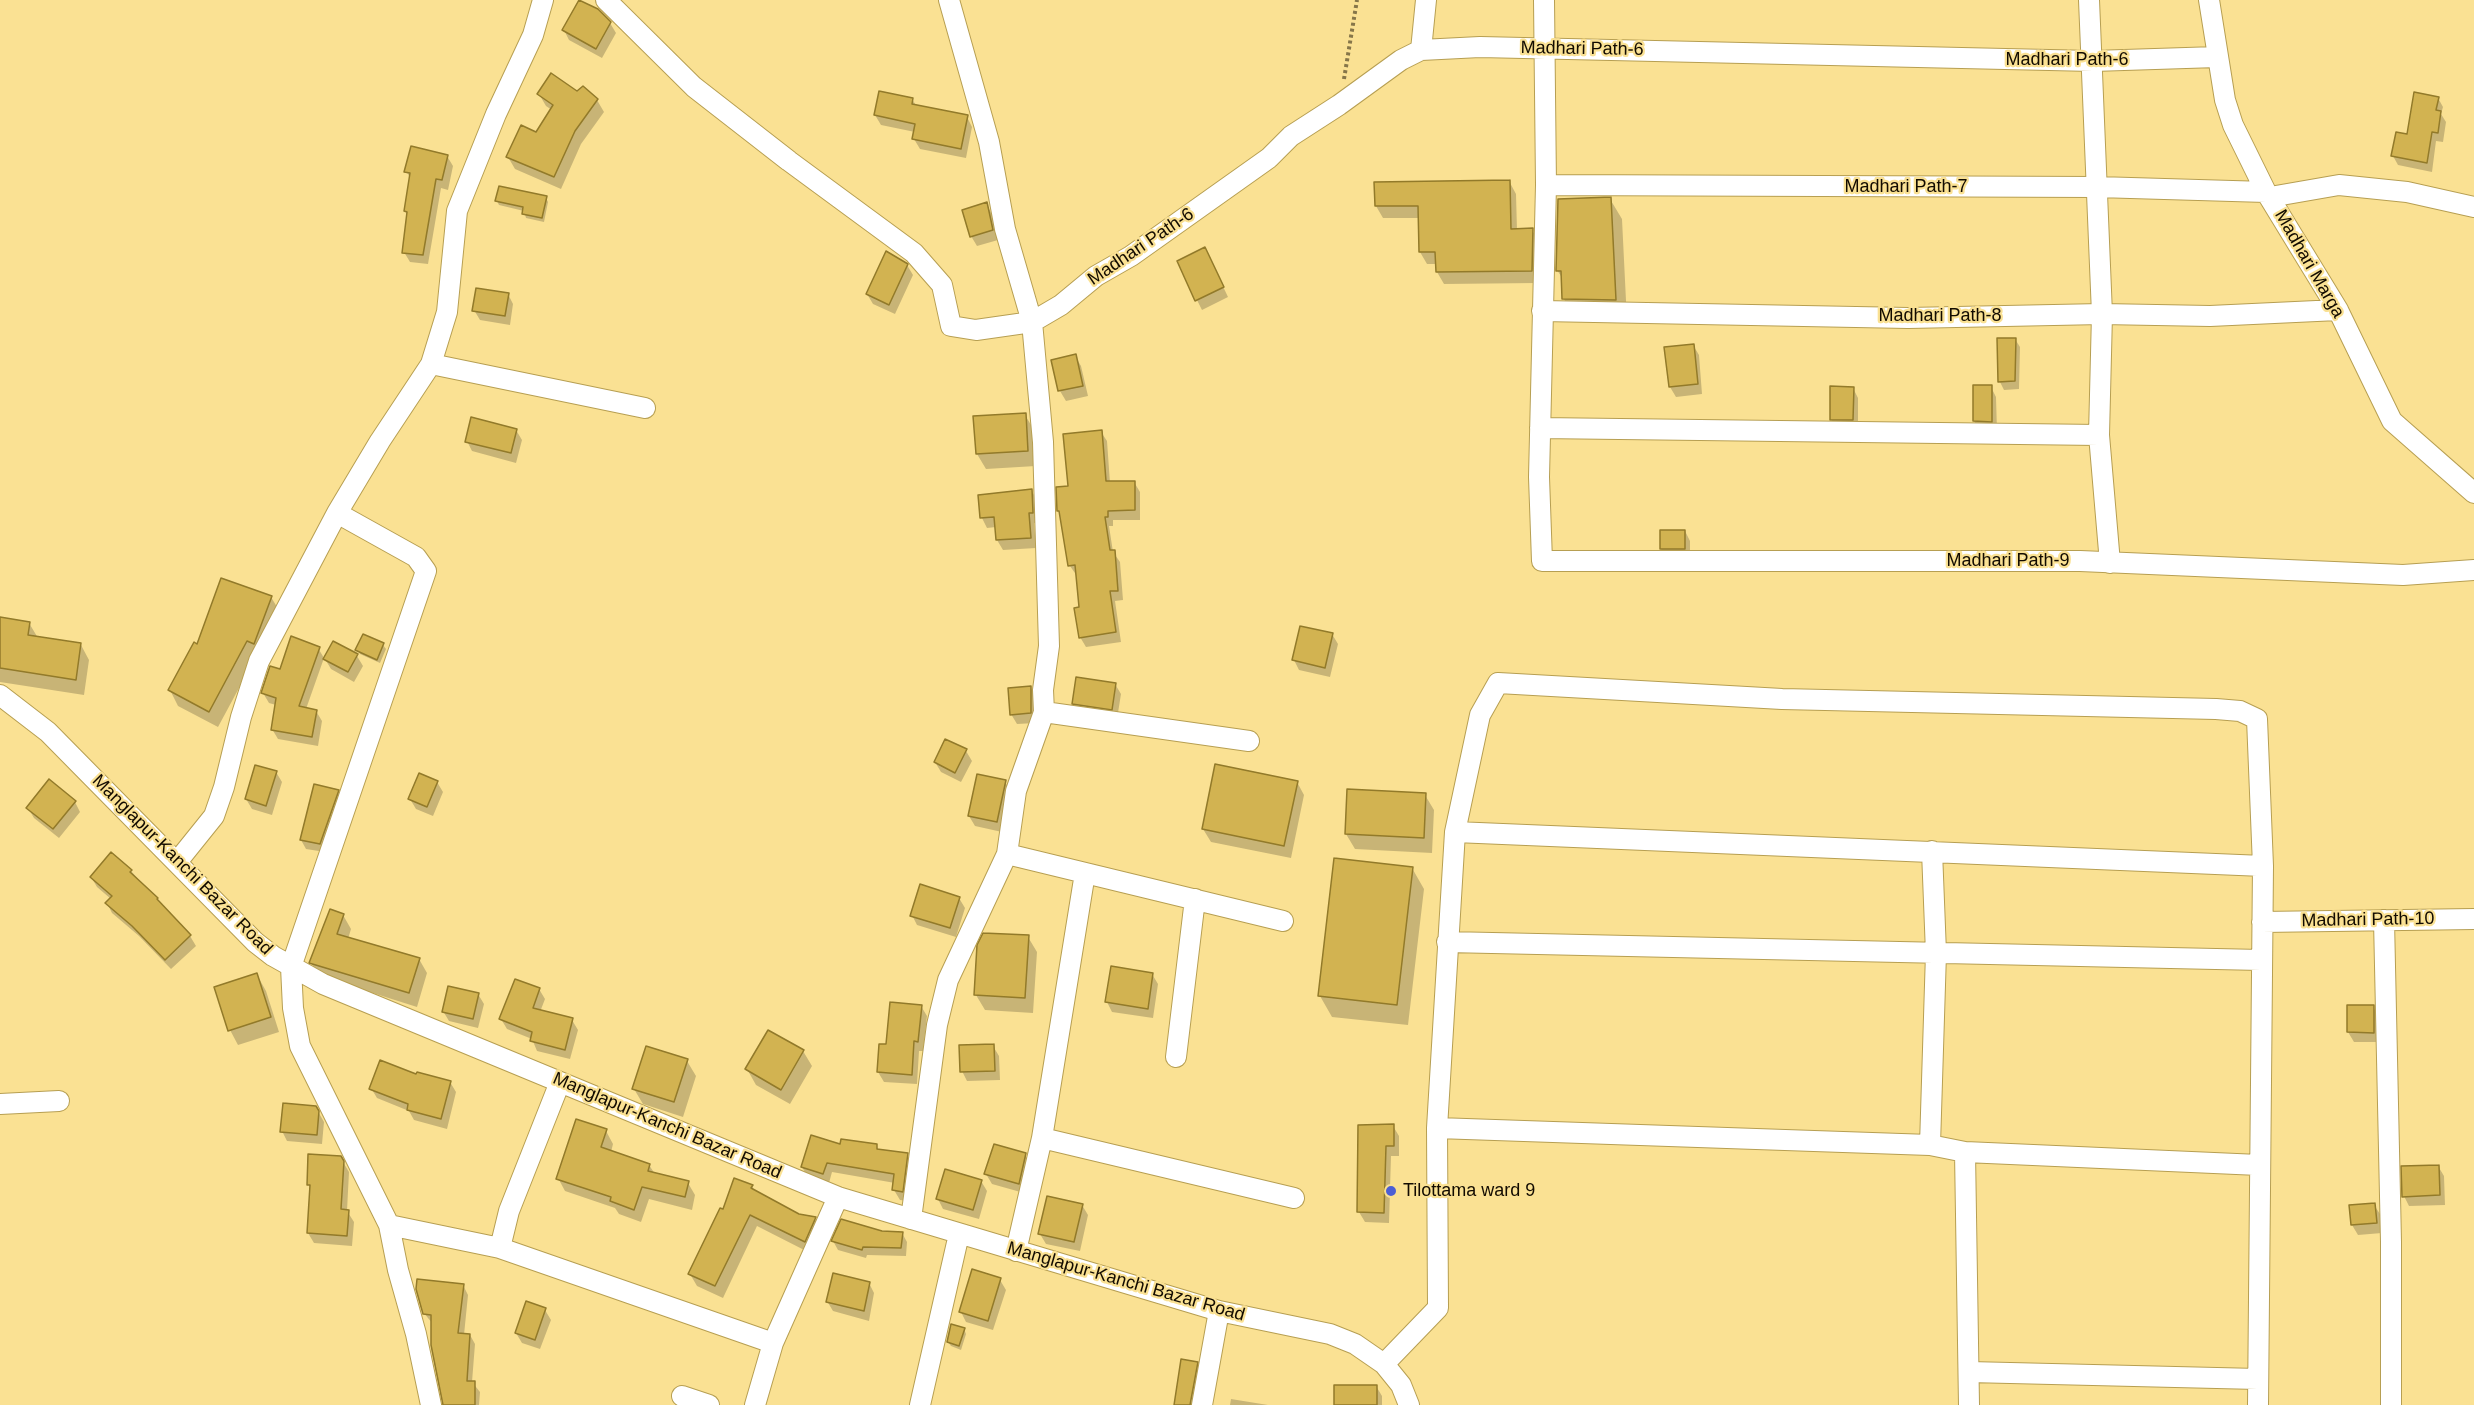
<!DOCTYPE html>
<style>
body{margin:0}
canvas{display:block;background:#fae193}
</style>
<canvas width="2474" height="1405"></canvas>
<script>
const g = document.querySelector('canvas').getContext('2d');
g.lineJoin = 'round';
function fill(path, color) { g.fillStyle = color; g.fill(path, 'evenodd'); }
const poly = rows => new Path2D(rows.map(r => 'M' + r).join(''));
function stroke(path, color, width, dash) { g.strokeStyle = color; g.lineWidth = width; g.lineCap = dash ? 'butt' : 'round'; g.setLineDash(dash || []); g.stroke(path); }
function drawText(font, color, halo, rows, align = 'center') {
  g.font = font + ' Helvetica,sans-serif'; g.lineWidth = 4.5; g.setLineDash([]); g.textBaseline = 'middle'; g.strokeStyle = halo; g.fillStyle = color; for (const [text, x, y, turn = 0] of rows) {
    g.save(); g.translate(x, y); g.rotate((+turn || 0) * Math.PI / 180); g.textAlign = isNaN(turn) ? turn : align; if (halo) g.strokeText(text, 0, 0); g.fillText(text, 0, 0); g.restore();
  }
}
const shadow = poly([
 [610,23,616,33,602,58,569,40,564,30],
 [578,93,597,100,604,112,581,144,561,189,515,169,508,157,537,134,552,110,546,106,539,94],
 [2438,98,2443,107,2441,114,2446,122,2443,142,2436,141,2432,172,2398,165,2393,156],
 [912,99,917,107,967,117,972,127,966,158,920,149,914,139,915,132,881,125,875,115],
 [447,156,453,166,448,190,441,188,428,264,410,262,404,252,408,215,405,211,411,179,406,171],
 [1509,181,1516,194,1517,230,1532,230,1539,242,1538,283,1444,284,1437,272,1437,264,1427,264,1420,252,1420,218,1383,218,1376,206,1376,183],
 [546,198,548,202,544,222,526,218,524,211,499,205,497,201],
 [1610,199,1622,219,1627,321,1575,320,1564,299,1563,279,1557,270],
 [986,204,992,214,998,240,977,246,971,236],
 [1210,259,1228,297,1202,310,1197,300],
 [907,265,913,275,895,314,873,304,867,294],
 [508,294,513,304,510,325,480,320,474,310],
 [2015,339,2020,347,2019,389,2004,390,2000,382],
 [1693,345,1699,355,1702,394,1676,397,1670,387],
 [1075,356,1081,366,1088,396,1066,401,1060,391],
 [1991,387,1996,397,1997,431,1980,431,1974,421],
 [1853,388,1858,398,1858,429,1837,429,1831,419],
 [1025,415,1034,430,1036,466,986,469,977,454],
 [516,430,522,440,516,463,472,451,467,441],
 [1101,432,1107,441,1110,483,1134,482,1140,492,1140,520,1113,520,1113,526,1109,526,1113,552,1120,562,1123,600,1115,601,1121,642,1086,647,1080,637,1077,576,1070,566,1062,516,1059,510],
 [1032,491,1037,501,1038,523,1034,523,1036,548,1003,550,997,540,996,527,987,528,982,518,980,496],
 [1685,531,1690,541,1690,559,1667,559,1661,549],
 [271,597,280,612,218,727,178,706,170,690,198,646],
 [0,619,29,623,38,638,81,645,89,660,84,695,0,682],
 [1332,634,1338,644,1330,677,1299,670,1294,660],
 [363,636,383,645,386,649,380,663,360,654,357,650],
 [318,648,324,658,306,709,316,711,322,721,318,746,278,739,272,729,276,705,269,703,263,693,281,671],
 [357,656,363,666,354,682,331,669,325,659],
 [1115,684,1121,694,1117,719,1080,714,1074,704],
 [1031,688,1036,698,1036,723,1017,724,1011,714],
 [946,741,966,751,972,761,961,782,941,772,935,762],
 [276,772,282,782,272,815,252,809,246,799],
 [437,782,443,792,433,816,416,809,410,799],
 [1005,782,1011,792,1002,832,975,826,969,816],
 [1297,782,1304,795,1291,858,1211,842,1203,829],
 [338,792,343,800,325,852,306,849,301,840],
 [1425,795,1434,810,1432,853,1355,849,1346,834],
 [75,802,80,812,59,838,34,818,28,808],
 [1412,868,1424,889,1408,1025,1332,1017,1320,996],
 [131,871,190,936,196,946,171,969,139,936,112,913,107,903,111,899,97,887,91,877],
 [959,898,965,908,956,937,917,925,912,915],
 [343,915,351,929,348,939,419,959,427,973,417,1007,319,976,311,963],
 [1028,937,1037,952,1033,1013,985,1010,976,995],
 [1152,974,1158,984,1153,1018,1112,1012,1107,1002],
 [257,975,266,991,279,1032,238,1045,230,1030],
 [539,989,545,999,540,1012,572,1020,578,1030,570,1059,537,1051,532,1039,507,1029,501,1019],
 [478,994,484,1004,478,1028,449,1021,443,1011],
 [921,1006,927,1016,923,1051,919,1051,917,1084,884,1082,878,1072,887,1046],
 [2373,1007,2379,1017,2379,1042,2354,1042,2348,1032],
 [993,1046,999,1056,1000,1080,967,1081,962,1071],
 [803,1051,812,1066,790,1104,756,1085,747,1069],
 [687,1061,696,1076,683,1117,643,1104,634,1089],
 [417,1076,450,1082,456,1092,447,1129,414,1120,409,1111,377,1098,371,1088],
 [316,1108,324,1122,322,1144,287,1141,282,1131],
 [1393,1126,1399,1136,1399,1156,1391,1156,1389,1223,1365,1222,1359,1212],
 [606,1131,613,1144,611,1152,649,1165,655,1174,688,1183,695,1195,692,1210,649,1199,641,1222,619,1214,615,1208,565,1191,558,1178],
 [841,1146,876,1146,880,1151,907,1155,913,1165,908,1201,900,1200,894,1190,895,1183,832,1172,829,1183,808,1177,802,1167],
 [1025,1155,1031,1165,1024,1193,992,1184,986,1174],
 [340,1157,349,1172,347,1211,354,1222,352,1246,314,1243,308,1233,312,1190,308,1184],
 [2438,1166,2444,1176,2445,1205,2409,1206,2404,1196],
 [981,1181,987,1191,979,1219,943,1209,938,1199],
 [752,1186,755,1192,799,1215,815,1219,822,1231,812,1254,757,1226,723,1298,697,1286,690,1274,723,1211],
 [1082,1205,1088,1215,1080,1251,1046,1244,1040,1234],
 [2374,1205,2380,1214,2382,1233,2358,1235,2352,1225,2350,1207],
 [882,1233,902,1233,907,1242,906,1256,867,1255,866,1258,838,1250,833,1241],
 [1000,1280,1006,1290,993,1330,966,1322,961,1312],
 [869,1283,874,1293,869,1321,833,1311,827,1301],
 [463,1285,468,1295,464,1335,470,1335,475,1344,472,1382,480,1392,479,1405,444,1405,432,1323,424,1313],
 [545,1310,551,1320,540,1349,522,1343,516,1333],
 [964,1329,966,1334,961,1350,951,1346,948,1342],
 [1197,1363,1203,1373,1197,1405,1176,1405],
 [1376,1386,1382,1396,1382,1405,1336,1405],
 [1231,1399,1268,1405,1230,1405]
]);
const building = poly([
 [579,0,598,9,611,22,596,49,562,30,579,0],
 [551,73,577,91,583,86,598,99,575,131,554,177,506,157,521,125,536,132,553,105,537,94,551,73],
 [879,91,913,98,912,104,968,115,961,149,912,139,915,124,874,115,879,91],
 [2414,92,2439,97,2436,110,2441,111,2438,133,2432,132,2427,163,2391,156,2396,132,2407,134,2414,92],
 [411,146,448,155,442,180,436,179,423,255,402,253,407,212,404,211,410,173,404,172,411,146],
 [1510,180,1511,229,1533,228,1532,271,1436,272,1435,252,1419,252,1418,206,1375,206,1374,182,1510,180],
 [499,186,547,196,542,218,522,214,523,207,495,201,499,186],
 [1611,197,1616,300,1562,299,1561,271,1556,271,1558,199,1611,197],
 [987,202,993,230,970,237,962,210,987,202],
 [1205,247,1224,287,1195,301,1177,261,1205,247],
 [886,251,908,264,889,305,866,294,886,251],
 [476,288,509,293,505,316,472,311,476,288],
 [1997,338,2016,338,2015,381,1998,382,1997,338],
 [1694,344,1698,384,1669,387,1664,347,1694,344],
 [1076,354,1083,386,1058,391,1051,360,1076,354],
 [1973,385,1992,385,1992,422,1973,421,1973,385],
 [1830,386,1854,387,1853,420,1830,420,1830,386],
 [1026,413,1028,451,976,454,973,416,1026,413],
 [471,417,517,429,511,453,465,442,471,417],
 [1102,430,1106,481,1135,481,1135,510,1108,511,1108,517,1105,517,1110,550,1115,550,1118,591,1110,591,1116,632,1079,638,1074,608,1079,607,1075,565,1068,566,1059,511,1057,511,1056,487,1068,486,1063,434,1102,430],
 [1032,489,1033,513,1029,513,1031,538,996,540,994,517,980,518,978,495,1032,489],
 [1660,530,1685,530,1685,549,1660,549,1660,530],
 [221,578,272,596,254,644,247,641,209,712,168,690,194,642,197,644,221,578],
 [0,617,30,622,28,635,81,643,76,680,0,668,0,617],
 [1300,626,1333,633,1325,668,1292,660,1300,626],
 [363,634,384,643,377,660,355,650,363,634],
 [291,636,320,647,299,706,317,710,312,737,271,730,276,698,261,693,270,666,280,669,291,636],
 [333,641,358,654,348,672,323,659,333,641],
 [1076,677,1116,683,1112,710,1072,704,1076,677],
 [1031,686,1031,713,1010,715,1008,688,1031,686],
 [945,739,967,749,955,773,934,762,945,739],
 [1215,764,1298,781,1284,846,1202,829,1215,764],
 [255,765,277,771,266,806,245,799,255,765],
 [419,773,438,781,427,807,408,799,419,773],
 [977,774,1006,780,997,822,968,816,977,774],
 [49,779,76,801,53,829,26,808,49,779],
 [314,784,339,790,320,844,300,840,314,784],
 [1347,789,1426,793,1424,838,1345,834,1347,789],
 [111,852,132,870,130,872,158,898,157,899,191,935,165,960,132,926,105,903,112,896,90,877,111,852],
 [1334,858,1413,867,1397,1005,1318,996,1334,858],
 [920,884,960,897,950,928,910,916,920,884],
 [330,909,344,914,337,934,420,958,409,993,309,963,330,909],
 [983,933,1029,935,1025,998,974,995,977,945,983,933],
 [1111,966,1153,973,1148,1009,1105,1002,1111,966],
 [257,973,271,1017,228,1031,214,987,257,973],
 [515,979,540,988,533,1008,573,1018,565,1050,530,1041,532,1032,499,1019,515,979],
 [448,986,479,993,473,1019,442,1012,448,986],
 [890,1002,922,1005,918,1042,914,1041,912,1075,877,1072,879,1044,886,1044,890,1002],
 [2347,1005,2374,1005,2374,1033,2347,1032,2347,1005],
 [768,1030,804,1050,781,1090,745,1069,768,1030],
 [994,1044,995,1071,960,1072,959,1045,994,1044],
 [646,1046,688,1059,674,1102,632,1089,646,1046],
 [380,1060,416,1074,417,1072,451,1081,441,1119,407,1110,408,1104,369,1089,380,1060],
 [283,1103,316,1106,319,1111,317,1135,280,1132,283,1103],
 [576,1119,607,1129,601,1147,650,1164,648,1171,689,1181,685,1197,642,1187,634,1210,610,1201,611,1197,556,1179,576,1119],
 [1394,1124,1394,1146,1386,1146,1384,1213,1357,1212,1358,1125,1394,1124],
 [811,1135,840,1144,841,1139,877,1144,877,1149,908,1153,903,1192,892,1190,894,1174,827,1163,823,1174,801,1167,811,1135],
 [994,1144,1026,1153,1019,1184,984,1174,994,1144],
 [308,1154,341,1156,344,1161,341,1209,349,1210,347,1236,307,1233,310,1185,307,1185,308,1154],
 [2439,1165,2440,1195,2402,1197,2401,1166,2439,1165],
 [945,1169,982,1180,973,1210,936,1199,945,1169],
 [734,1178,753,1185,751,1188,799,1214,816,1217,805,1242,750,1215,715,1286,688,1274,720,1208,723,1209,734,1178],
 [1047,1196,1083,1204,1074,1242,1038,1234,1047,1196],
 [2375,1203,2377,1223,2351,1225,2349,1205,2375,1203],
 [841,1219,882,1231,903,1232,901,1248,863,1247,862,1250,831,1241,841,1219],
 [972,1269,1001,1278,988,1321,959,1312,972,1269],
 [833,1273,870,1282,864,1311,826,1302,833,1273],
 [417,1279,464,1284,458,1333,470,1334,467,1381,475,1381,475,1405,443,1405,431,1345,431,1315,423,1314,416,1289,417,1279],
 [526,1301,546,1308,535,1340,515,1333,526,1301],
 [951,1324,965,1328,959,1346,947,1342,951,1324],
 [1181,1359,1198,1362,1190,1405,1174,1405,1181,1359],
 [1334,1385,1377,1385,1377,1405,1334,1405,1334,1385]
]);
const path = poly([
 [1344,79,1357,0]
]);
const minor = poly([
 [606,0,694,87,789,161,914,253,942,285,951,326,976,330,1032,322,1061,305,1096,276,1131,256,1269,158,1291,136,1339,105,1401,60,1421,50,1480,47,2093,61,2217,57],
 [1544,0,1546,185,1539,477,1542,561,2080,561,2403,575,2474,570],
 [2089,0,2102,314,2099,435,2110,563],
 [2209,0,2225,100,2233,125,2266,192,2338,310,2392,421,2474,493],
 [1421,50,1426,0],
 [1546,185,2097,187,2266,192],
 [2270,197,2339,185,2407,192,2474,207],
 [1542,311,1908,318,2102,314,2210,316,2338,310],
 [431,364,645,408],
 [1540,428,2099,435],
 [337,513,416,557,426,571,291,967,293,1008,300,1046,389,1225,398,1270,416,1334,431,1405],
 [0,695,48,732,255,942,273,956,323,984,838,1197,1219,1311,1330,1334,1355,1344,1384,1364,1401,1385,1409,1405],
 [1044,712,1249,741],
 [1455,832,2263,866],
 [1007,854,1283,921],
 [177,862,214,816,224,787,241,717,259,661,337,513,380,441,431,364,447,312,457,211,496,114,533,35,543,0],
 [2384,920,2391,1242,2391,1405],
 [2262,922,2474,919],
 [1447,942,2261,960],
 [1176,1057,1195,899],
 [0,1104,59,1101],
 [1437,1128,1930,1145,1965,1152,2259,1165],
 [1042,1138,1294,1198],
 [1930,1145,1936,953,1932,851],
 [1965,1152,1969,1405],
 [911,1219,937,1025,948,980,1007,854,1016,791,1044,712,1043,690,1049,646,1043,442,1032,322,1005,229,989,142,949,0],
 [389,1225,500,1248,509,1211,560,1082],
 [500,1248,773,1343],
 [1016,1251,1042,1138,1085,873],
 [1384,1364,1438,1308,1437,1128,1455,832,1480,715,1498,683,1782,699,2216,709,2240,711,2257,719,2263,866,2258,1405],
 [1969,1372,2258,1379],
 [682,1396,709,1405],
 [755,1405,773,1343,838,1197],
 [920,1405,959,1234],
 [1202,1405,1219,1311]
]);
const markers = [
 [1391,1191,6,"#4c5ed3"]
];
const streetNames = [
 ["Madhari Path-6",1582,49,1],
 ["Madhari Path-6",2067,60],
 ["Madhari Path-7",1906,187],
 ["Madhari Path-6",1141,247,-34],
 ["Madhari Marga",2309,264,60],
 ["Madhari Path-8",1940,316],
 ["Madhari Path-9",2008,561],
 ["Manglapur-Kanchi Bazar Road",182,865,45],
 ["Madhari Path-10",2368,920,-1],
 ["Manglapur-Kanchi Bazar Road",667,1126,23],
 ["Manglapur-Kanchi Bazar Road",1126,1282,16]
];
const poiNames = [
 ["Tilottama ward 9",1403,1191]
];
fill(shadow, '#0003');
fill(building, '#d2b351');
stroke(building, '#927a2a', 1.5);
stroke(minor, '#b79f52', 22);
stroke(path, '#867649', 4, [3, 3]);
stroke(minor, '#fff', 20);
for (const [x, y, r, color] of markers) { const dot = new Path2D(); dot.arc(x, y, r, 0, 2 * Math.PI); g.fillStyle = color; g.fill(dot); stroke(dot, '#fae193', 2); }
drawText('18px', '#120b00', '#fae193', streetNames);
drawText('18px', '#120b00', '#fae193', poiNames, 'left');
</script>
